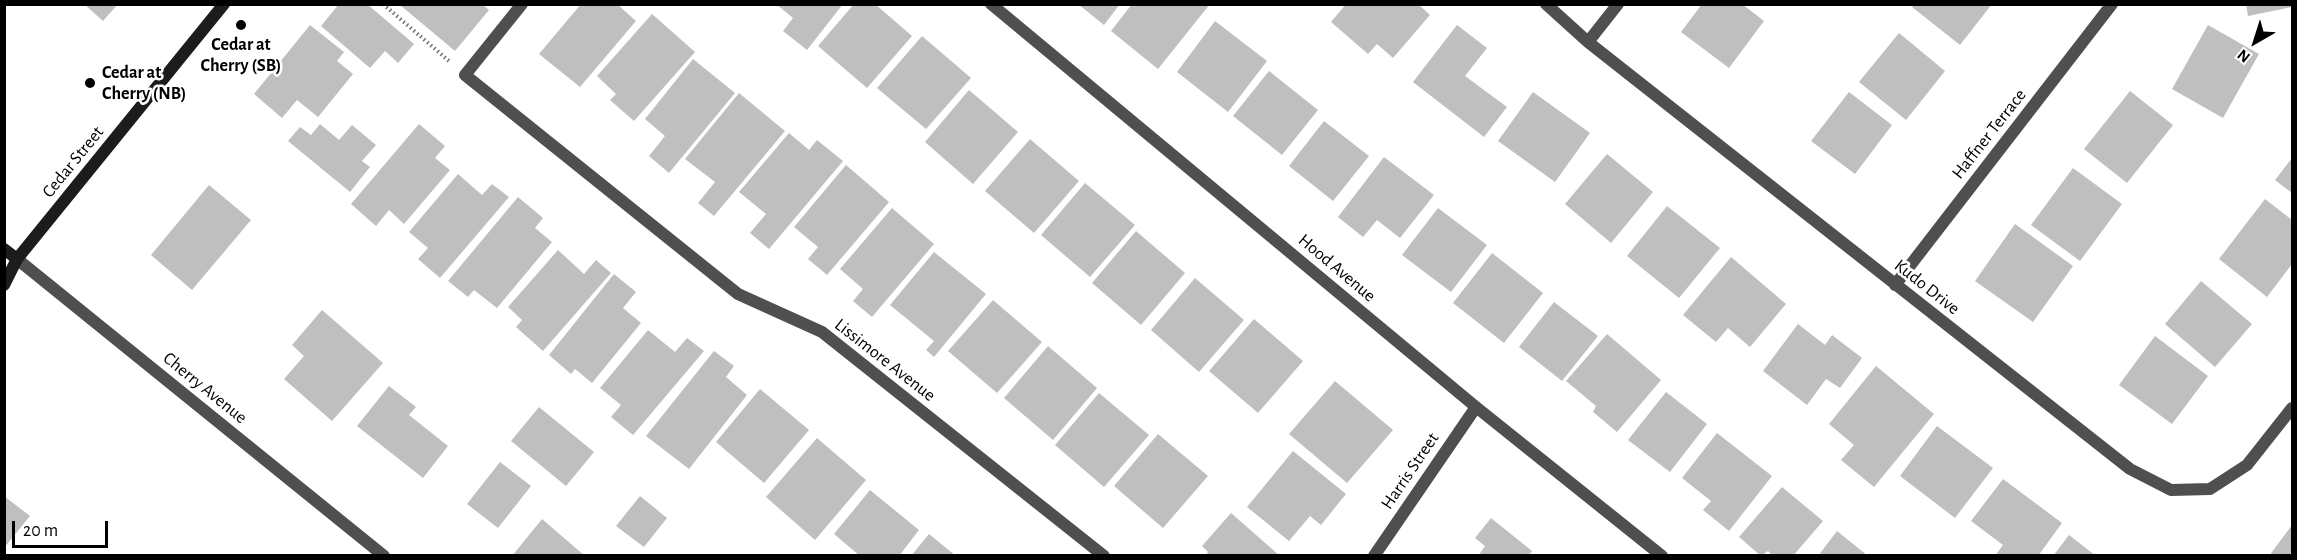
<!DOCTYPE html>
<style>
body{margin:0}
#map{position:relative;width:2297px;height:560px;overflow:hidden;background:#fff;font-family:"Alegreya Sans",sans-serif}
canvas{display:block}
.frame{position:absolute;inset:0;border:6px solid #000;pointer-events:none}
.north{position:absolute;left:2225px;top:12px;width:60px;height:60px;-webkit-text-stroke:4px #fff;paint-order:stroke;rotate:219deg;font-size:16px;font-weight:700;line-height:24px;text-align:center;color:#000}
.north::after{content:'';display:block;margin:auto;width:21px;height:27px;background:#000;clip-path:polygon(50% 0,100% 100%,50% 72%,0 100%)}
.scale{position:absolute;left:12px;top:521px;width:96px;height:27px;box-sizing:border-box;border:3px solid #000;border-top:0;padding-left:8px;font-size:18px;line-height:21px;white-space:nowrap;color:#000;-webkit-text-stroke:4px #fff;paint-order:stroke}
</style>
<div id="map">
<canvas width="2297" height="560"></canvas>
<div class="frame"></div>
<div class="north">N</div>
<div class="scale">20 m</div>
</div>
<script>
const g = document.querySelector('canvas').getContext('2d');
g.lineJoin = 'round';
function fill(path, color) { g.fillStyle = color; g.fill(path, 'evenodd'); }
const poly = rows => new Path2D(rows.map(r => 'M' + r).join(''));
function stroke(path, color, width, dash) { g.strokeStyle = color; g.lineWidth = width; g.lineCap = dash ? 'butt' : 'round'; g.setLineDash(dash || []); g.stroke(path); }
function drawText(font, color, halo, rows, align = 'center') {
  g.font = font + ' "Alegreya Sans",sans-serif'; g.lineWidth = 5; g.setLineDash([]); g.textBaseline = 'middle'; g.strokeStyle = halo; g.fillStyle = color; for (const [text, x, y, turn = 0] of rows) {
    g.save(); g.translate(x, y); g.rotate((+turn || 0) * Math.PI / 180); g.textAlign = isNaN(turn) ? turn : align; if (halo) g.strokeText(text, 0, 0); g.fillText(text, 0, 0); g.restore();
  }
}
const building = poly([
 [84,4,118,4,103,21],
 [339,4,367,4,414,44,398,63,385,51,370,68,321,26],
 [581,4,617,4,636,21,580,87,539,54],
 [776,4,843,4,807,50,783,31,793,18],
 [854,4,875,4,912,36,867,88,818,46],
 [1078,4,1120,4,1104,25],
 [1132,4,1210,4,1158,69,1111,31],
 [1346,4,1418,4,1430,15,1393,58,1377,44,1368,54,1331,22],
 [1702,4,1742,4,1764,21,1729,68,1681,32],
 [1915,4,1992,4,1960,45,1912,7],
 [2246,4,2292,4,2292,7,2248,16],
 [400,5,483,5,489,10,455,51],
 [652,14,695,52,634,121,610,100,616,94,597,76],
 [1215,21,1267,61,1228,112,1177,72],
 [310,25,344,52,337,61,353,74,318,117,297,100,282,118,254,94],
 [1457,25,1487,48,1465,76,1507,107,1484,137,1413,82],
 [2208,25,2259,54,2223,118,2172,89],
 [1899,33,1945,71,1906,120,1859,82],
 [922,36,971,78,926,129,877,88],
 [693,59,735,93,669,173,649,156,665,136,645,119],
 [1269,71,1318,110,1282,155,1233,116],
 [969,90,1018,132,973,184,925,142],
 [2130,91,2173,125,2127,183,2084,149],
 [1533,92,1590,133,1555,182,1498,141],
 [1849,92,1892,125,1855,174,1811,141],
 [739,93,785,131,714,216,698,203,715,182,685,159],
 [1324,121,1369,156,1333,201,1289,166],
 [320,124,339,140,352,125,376,145,362,161,370,167,350,192,288,141,300,127,311,135],
 [419,124,445,146,435,158,450,170,404,224,389,210,376,226,351,204],
 [789,133,809,150,817,140,843,161,769,249,750,233,766,214,739,192],
 [1030,139,1079,181,1034,233,985,191],
 [1607,154,1653,192,1611,243,1565,204],
 [1384,157,1434,195,1400,238,1377,220,1363,237,1338,217],
 [2292,158,2292,193,2275,180],
 [846,165,889,202,827,275,808,259,818,247,794,227],
 [2073,168,2122,204,2080,261,2031,225],
 [458,174,482,195,492,184,509,197,440,278,418,259,428,248,409,232],
 [1085,183,1135,225,1090,277,1041,235],
 [209,185,251,220,192,290,151,255],
 [518,197,543,218,535,228,552,242,497,308,474,290,468,297,448,281],
 [2265,199,2292,220,2292,264,2267,297,2219,259],
 [1667,206,1720,248,1679,298,1627,256],
 [892,208,934,244,872,317,853,301,863,289,840,269],
 [1438,208,1487,245,1451,292,1402,255],
 [2015,224,2073,266,2033,322,1975,281],
 [1136,231,1185,273,1141,325,1092,283],
 [558,250,584,274,596,260,611,273,543,351,516,327,522,320,508,307],
 [934,252,986,294,934,357,926,350,934,341,890,305],
 [1492,253,1543,293,1504,343,1453,303],
 [1731,257,1786,304,1750,347,1728,328,1716,342,1683,315],
 [614,274,636,292,623,308,641,323,592,383,575,369,571,374,549,355],
 [1195,278,1244,320,1199,372,1151,330],
 [2201,281,2252,324,2215,367,2165,324],
 [993,300,1042,342,997,393,948,351],
 [1554,302,1598,336,1562,381,1519,347],
 [322,310,383,363,332,421,284,379,304,356,292,345],
 [1254,319,1303,361,1258,413,1209,371],
 [1798,324,1825,345,1832,335,1862,358,1840,388,1826,379,1807,405,1763,371],
 [648,330,675,352,687,338,704,351,633,435,611,417,621,405,600,388],
 [1607,334,1661,380,1617,432,1593,412,1596,406,1566,381],
 [2155,336,2208,376,2172,424,2119,385],
 [1048,346,1097,388,1053,440,1004,398],
 [714,351,734,366,726,377,747,395,689,469,646,436],
 [1876,366,1934,414,1874,487,1841,460,1854,445,1829,424],
 [1335,381,1393,430,1347,483,1289,434],
 [389,386,416,407,409,415,448,446,423,478,357,426],
 [760,389,809,430,764,483,716,442],
 [1666,392,1707,424,1670,472,1628,440],
 [1099,393,1149,435,1104,487,1055,445],
 [539,407,594,452,566,486,511,441],
 [1937,426,1993,468,1955,518,1900,476],
 [1717,433,1772,476,1729,531,1703,510,1711,501,1682,478],
 [1158,434,1208,476,1163,528,1114,486],
 [817,438,866,480,815,540,766,497],
 [1293,451,1346,494,1321,525,1310,516,1289,541,1247,507],
 [500,462,531,486,498,528,467,504],
 [2003,479,2062,523,2038,556,1995,556,2003,545,1971,521],
 [1782,487,1823,521,1793,556,1773,556,1768,551,1761,556,1739,537],
 [870,490,919,530,899,556,860,556,834,534],
 [4,496,30,516,4,548],
 [640,496,667,518,644,547,616,526],
 [1231,513,1280,556,1205,556,1208,552,1202,546],
 [1491,518,1532,551,1528,556,1478,556,1485,546,1475,538],
 [542,519,585,556,512,556],
 [2292,525,2292,556,2269,556],
 [1837,531,1868,556,1818,556],
 [929,534,956,556,911,556],
 [2069,535,2096,556,2053,556]
]);
const path = poly([
 [383,4,449,61]
]);
const street = poly([
 [522,4,465,75,738,294,822,332,1104,556],
 [991,4,1476,407,1662,556],
 [1546,4,1588,42,2130,469,2171,490,2210,489,2247,465,2292,408],
 [1588,42,1618,4],
 [17,259,384,556],
 [1895,285,2112,4],
 [1374,556,1476,407]
]);
const secondary = poly([
 [4,249,17,259],
 [4,285,17,259,224,4]
]);
const markers = [
 [241,25,6,"#000"],
 [90,83,6,"#000"]
];
const poiNames = [
 ["Cedar at",241,45],
 ["Cherry (SB)",241,66],
 ["Cedar at",102,73,"left"],
 ["Cherry (NB)",102,94,"left"]
];
const streetNames = [
 ["Haffner Terrace",1989,134,-52],
 ["Cedar Street",73,162,-51],
 ["Hood Avenue",1337,268,40],
 ["Kudo Drive",1927,287,38],
 ["Lissimore Avenue",885,360,38],
 ["Cherry Avenue",205,388,39],
 ["Harris Street",1410,471,-56]
];
fill(building, '#bfbfbf');
stroke(path, '#717171', 4, [1.5, 3]);
stroke(street, '#4f4f4f', 12);
stroke(secondary, '#1c1c1c', 12);
for (const [x, y, r, color] of markers) { const dot = new Path2D(); dot.arc(x, y, r, 0, 2 * Math.PI); g.fillStyle = color; g.fill(dot); stroke(dot, '#fff', 2); }
drawText('bold 18px', '#000', '#fff', poiNames);
drawText('18px', '#000', '#fff', streetNames);
</script>
